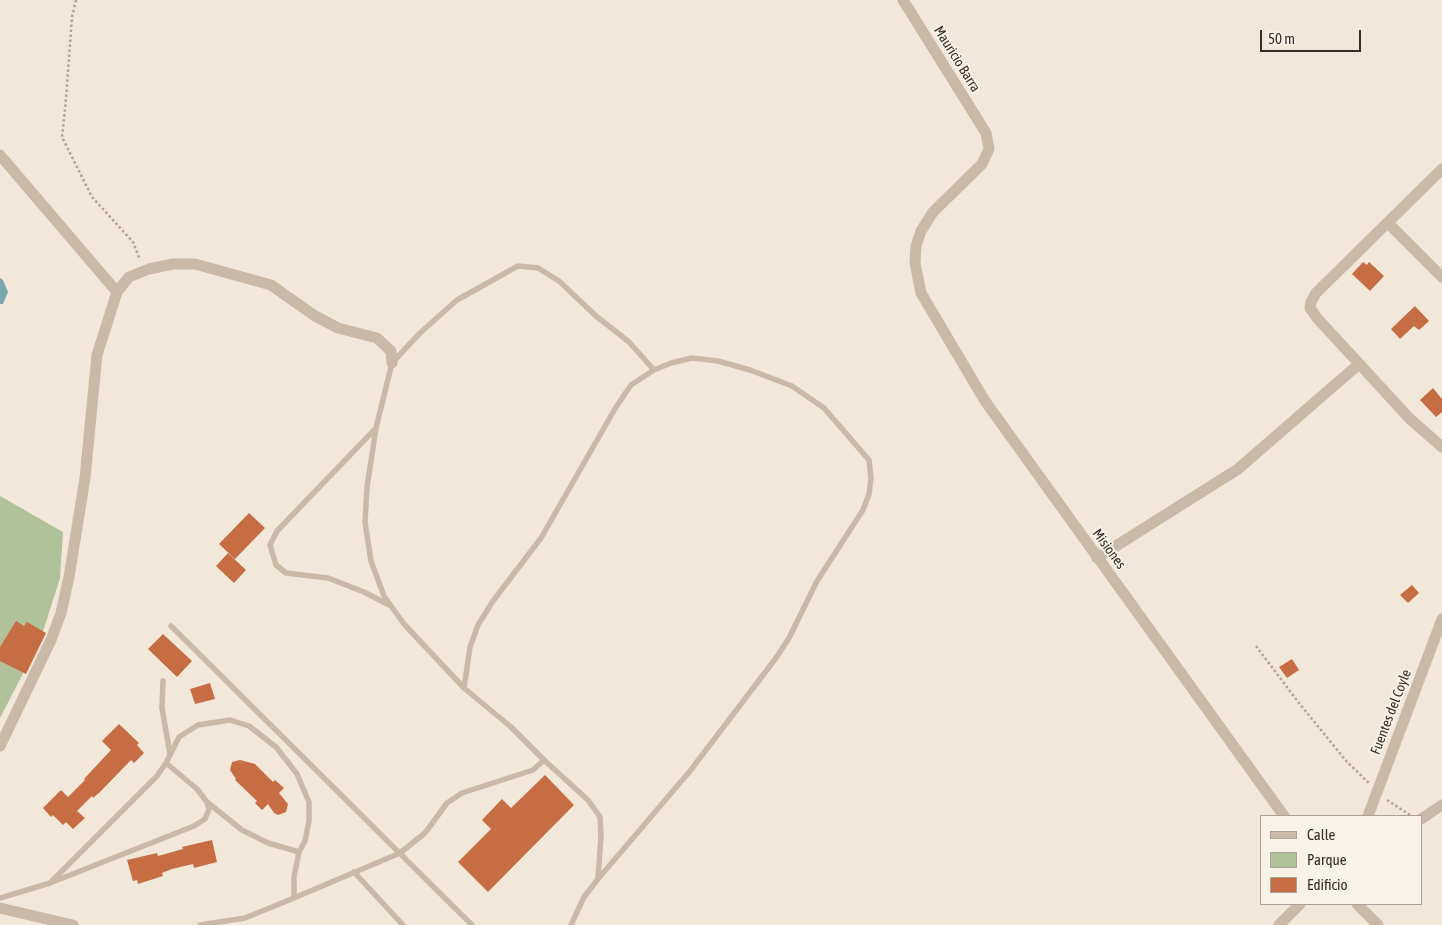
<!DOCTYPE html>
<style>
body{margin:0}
#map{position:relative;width:1442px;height:925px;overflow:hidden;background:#f2e8da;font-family:"Asap Condensed",sans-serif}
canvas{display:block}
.legend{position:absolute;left:1260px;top:815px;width:162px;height:90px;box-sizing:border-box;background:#f9f2e7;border:1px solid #aba39a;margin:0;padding:6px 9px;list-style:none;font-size:15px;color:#362d27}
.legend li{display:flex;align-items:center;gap:10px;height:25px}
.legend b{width:25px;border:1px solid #aba39a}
.scale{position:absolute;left:1260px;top:30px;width:101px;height:22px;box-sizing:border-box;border:2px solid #362d27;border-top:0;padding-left:6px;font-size:15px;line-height:18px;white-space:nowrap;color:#362d27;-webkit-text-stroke:4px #f9f2e7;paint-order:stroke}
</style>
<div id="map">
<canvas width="1442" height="925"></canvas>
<ul class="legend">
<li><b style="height:6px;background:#cab9a6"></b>Calle</li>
<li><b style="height:14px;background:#b1c19a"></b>Parque</li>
<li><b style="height:14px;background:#c76d43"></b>Edificio</li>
</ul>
<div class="scale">50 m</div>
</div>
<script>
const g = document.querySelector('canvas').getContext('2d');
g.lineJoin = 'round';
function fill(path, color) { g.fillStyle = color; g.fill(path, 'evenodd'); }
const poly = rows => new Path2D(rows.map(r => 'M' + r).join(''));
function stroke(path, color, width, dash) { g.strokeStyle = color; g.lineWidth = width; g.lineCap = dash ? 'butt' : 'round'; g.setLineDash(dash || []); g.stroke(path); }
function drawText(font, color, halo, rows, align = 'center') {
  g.font = font + ' "Asap Condensed",sans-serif'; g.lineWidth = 4; g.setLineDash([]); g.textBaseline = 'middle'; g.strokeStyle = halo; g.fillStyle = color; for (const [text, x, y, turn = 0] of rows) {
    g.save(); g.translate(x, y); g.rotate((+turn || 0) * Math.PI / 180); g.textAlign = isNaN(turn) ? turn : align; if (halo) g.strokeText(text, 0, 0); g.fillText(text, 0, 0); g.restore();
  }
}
const green = poly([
 [0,496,63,532,60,578,40,641,0,718]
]);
const water = poly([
 [0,278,3,280,8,292,3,304,0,304]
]);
const building = poly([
 [1363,262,1367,265,1369,262,1384,276,1370,291,1352,274],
 [1415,306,1429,321,1419,330,1414,326,1400,339,1391,329],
 [1433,388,1442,399,1442,412,1436,417,1420,400],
 [249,513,265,528,235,559,219,544],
 [228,553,246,570,234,583,216,566],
 [1412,585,1419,593,1408,603,1400,595],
 [16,621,24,626,27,622,46,633,26,674,0,661,0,647],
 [163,634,192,661,177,677,148,649],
 [1292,659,1299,670,1287,678,1279,667],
 [210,683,215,699,195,704,190,689],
 [119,724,139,743,137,745,144,753,134,763,131,760,100,792,93,798,92,796,77,811,85,818,73,829,66,822,63,825,53,815,51,817,43,808,61,790,68,797,85,780,84,779,111,750,102,741],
 [240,760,255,764,273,782,275,780,284,788,279,793,288,804,286,812,278,815,274,813,268,804,262,810,255,803,257,801,235,780,236,779,230,770,232,762],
 [545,775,574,805,488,892,458,862,491,829,482,820,502,799,511,808],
 [212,840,217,862,194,868,193,864,172,869,162,873,163,876,138,884,137,880,133,881,127,860,157,853,158,856,183,849,182,847]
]);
const path = poly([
 [76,0,72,17,66,99,62,137,92,197,133,242,140,260],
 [1256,646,1299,703,1347,762,1369,783],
 [1387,800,1410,815]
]);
const lane = poly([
 [376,428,277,531,270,545,276,565,286,573,328,578,364,592,389,605],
 [171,626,472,925],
 [163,681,162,708,170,754],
 [464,688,470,647,478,625,493,601,541,538,616,407,631,385,654,370,671,363,692,358,718,361,750,370,792,386,824,408,869,460,871,479,869,494,863,510,817,581,789,638,776,658,690,771,598,879,584,897,571,925],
 [544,760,588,800,600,817,601,837,598,878],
 [166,763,179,737,198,725,230,720,249,726,276,747,297,774,309,802,309,821,305,841,299,852,294,877,294,898],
 [207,802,242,830,268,843,299,852],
 [354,872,403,925],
 [0,898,50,883,194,826,205,819,209,809,207,802,197,789,166,763,157,776,50,883],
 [200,925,245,918,294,898,400,853,425,833,447,803,462,793,533,770,544,760,511,727,464,688,404,624,384,596,371,561,365,522,367,487,376,428,392,363,420,333,457,300,518,266,538,268,559,281,596,316,629,342,654,370]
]);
const street = poly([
 [903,0,986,133,989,149,982,164,933,212,921,231,916,246,915,263,921,293,985,401,1284,816],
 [0,155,117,292],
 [1442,169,1316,293,1311,302,1310,308,1317,318,1410,419,1442,447],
 [1388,223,1442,277],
 [1097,558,1238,469,1359,364],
 [0,746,51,640,61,613,69,577,85,478,97,355,117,292,129,277,149,269,173,264,195,264,271,285,315,316,338,328,377,338,391,351,392,363],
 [1368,816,1442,619],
 [1421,819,1442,805],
 [1357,904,1378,925],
 [0,908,73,925],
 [1279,925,1300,904]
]);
const streetNames = [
 ["Mauricio Barra",957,59,58],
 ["Misiones",1109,549,54],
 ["Fuentes del Coyle",1391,712,-69]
];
fill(green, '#b1c19a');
fill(water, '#79a9af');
fill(building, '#c76d43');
stroke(path, '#b6a391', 2.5, [2.5, 2.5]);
stroke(lane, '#cab9a6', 5.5);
stroke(street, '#cab9a6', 11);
drawText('14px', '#362d27', '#f9f2e7', streetNames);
</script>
